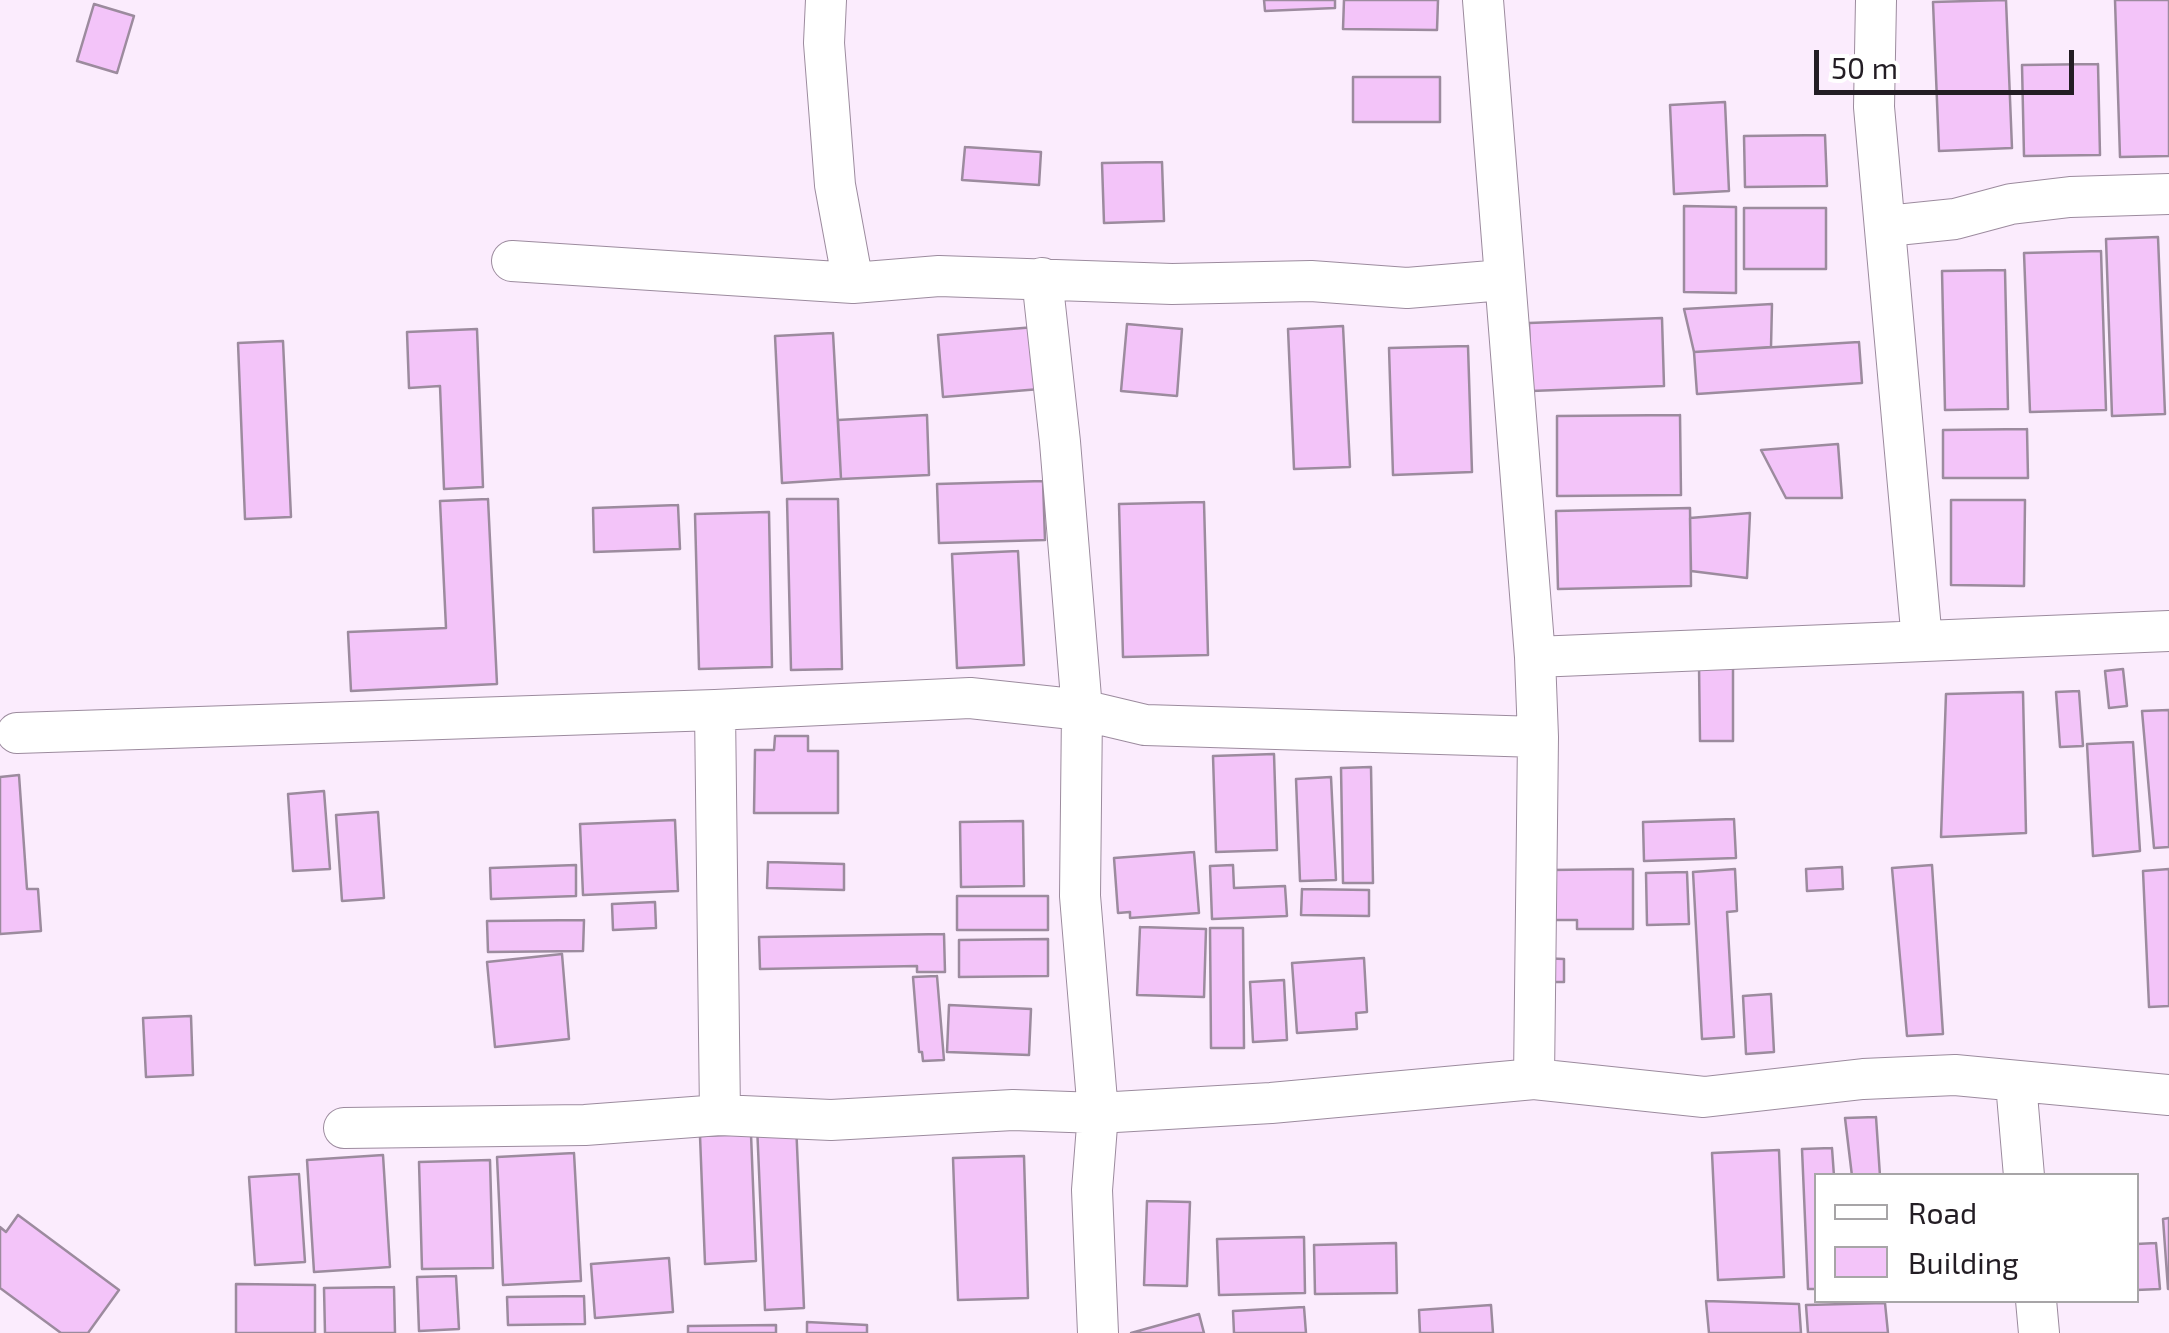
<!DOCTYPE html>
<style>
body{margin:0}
#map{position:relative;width:2169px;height:1333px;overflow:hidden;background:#fbecfd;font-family:"Exo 2",sans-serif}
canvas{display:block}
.legend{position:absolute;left:1814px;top:1173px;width:325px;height:130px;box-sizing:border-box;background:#fff;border:2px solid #a7a5a7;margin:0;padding:12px 18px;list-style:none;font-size:30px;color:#231d24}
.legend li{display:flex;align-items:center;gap:20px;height:50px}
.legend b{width:50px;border:2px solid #a7a5a7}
.scale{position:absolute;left:1814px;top:50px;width:260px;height:45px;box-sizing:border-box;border:5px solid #231d24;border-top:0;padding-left:12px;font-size:30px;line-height:35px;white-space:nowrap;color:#231d24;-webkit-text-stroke:8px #fff;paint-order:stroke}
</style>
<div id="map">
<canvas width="2169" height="1333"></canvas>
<ul class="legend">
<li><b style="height:12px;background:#fff"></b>Road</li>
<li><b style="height:28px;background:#f3c4f9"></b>Building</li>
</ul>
<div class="scale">50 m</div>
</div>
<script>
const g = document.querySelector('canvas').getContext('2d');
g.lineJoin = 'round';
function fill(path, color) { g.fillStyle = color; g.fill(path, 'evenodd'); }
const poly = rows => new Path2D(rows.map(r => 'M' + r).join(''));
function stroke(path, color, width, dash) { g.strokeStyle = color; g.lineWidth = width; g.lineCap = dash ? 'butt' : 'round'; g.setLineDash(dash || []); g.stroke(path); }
const building = poly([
 [1264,0,1335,0,1335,8,1265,11,1264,0],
 [1344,0,1438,0,1437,30,1343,29,1344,0],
 [2006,0,2012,148,1939,151,1933,2,2006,0],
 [2115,0,2169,0,2169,156,2120,157,2115,0],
 [94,4,134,16,117,73,77,61,94,4],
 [2098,64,2100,155,2024,156,2022,65,2098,64],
 [1353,77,1440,77,1440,122,1353,122,1353,77],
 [1725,102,1729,191,1674,194,1670,105,1725,102],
 [1825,135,1827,186,1745,187,1744,136,1825,135],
 [965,147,1041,152,1039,185,962,180,965,147],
 [1162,162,1164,221,1104,223,1102,163,1162,162],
 [1684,206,1736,207,1736,293,1684,292,1684,206],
 [1744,208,1826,208,1826,269,1744,269,1744,208],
 [2158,237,2165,414,2112,416,2106,239,2158,237],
 [2101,251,2106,410,2030,412,2024,253,2101,251],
 [2005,270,2008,409,1945,410,1942,271,2005,270],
 [1772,304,1771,347,1694,352,1684,309,1772,304],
 [1662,318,1664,386,1531,391,1529,323,1662,318],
 [1127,324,1182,329,1177,396,1121,391,1127,324],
 [1343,326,1350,467,1294,469,1288,329,1343,326],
 [1035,327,1040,389,943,397,938,335,1035,327],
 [477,329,483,487,444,489,440,386,409,388,407,332,477,329],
 [833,333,841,479,782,483,775,336,833,333],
 [283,341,291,517,245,519,238,343,283,341],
 [1859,342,1862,383,1697,394,1694,352,1859,342],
 [1468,346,1472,472,1393,475,1389,348,1468,346],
 [927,415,929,475,841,479,838,420,927,415],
 [1680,415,1681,495,1557,496,1557,416,1680,415],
 [2027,429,2028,478,1943,478,1943,430,2027,429],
 [1838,444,1842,498,1786,498,1761,450,1838,444],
 [1043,481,1045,540,939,543,937,484,1043,481],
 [488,499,497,684,351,691,348,632,446,628,440,501,488,499],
 [787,499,838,499,842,669,791,670,787,499],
 [1951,500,2025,500,2024,586,1951,585,1951,500],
 [1204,502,1208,655,1123,657,1119,504,1204,502],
 [678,505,680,549,594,552,593,508,678,505],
 [1690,508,1691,586,1558,589,1556,511,1690,508],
 [769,512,772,667,699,669,695,514,769,512],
 [1750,513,1747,578,1691,571,1690,518,1750,513],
 [1018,551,1024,665,957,668,952,554,1018,551],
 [1699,665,1733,665,1733,741,1700,741,1699,665],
 [2123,669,2127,706,2109,708,2105,671,2123,669],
 [2079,691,2083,746,2060,747,2056,692,2079,691],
 [2023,692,2026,833,1941,837,1946,694,2023,692],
 [2169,710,2169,847,2154,848,2142,711,2169,710],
 [775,736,808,736,808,751,838,751,838,813,754,813,755,750,774,750,775,736],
 [2133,742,2140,851,2093,856,2087,744,2133,742],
 [1274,754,1277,850,1216,852,1213,756,1274,754],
 [1371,767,1373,883,1343,883,1341,768,1371,767],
 [19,775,27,889,38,889,41,931,0,934,0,777,19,775],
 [1331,777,1336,880,1300,881,1296,779,1331,777],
 [324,791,330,869,293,871,288,794,324,791],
 [378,812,384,898,342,901,336,815,378,812],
 [1734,819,1736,858,1644,861,1643,822,1734,819],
 [675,820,678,891,583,895,580,824,675,820],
 [1023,821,1024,886,961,887,960,822,1023,821],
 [1194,852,1199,913,1130,918,1130,912,1118,913,1114,858,1194,852],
 [768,862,844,864,844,890,767,888,768,862],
 [576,865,576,896,491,899,490,868,576,865],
 [1233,865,1234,888,1285,886,1287,916,1212,919,1210,866,1233,865],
 [1932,865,1943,1034,1907,1036,1892,868,1932,865],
 [1842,867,1843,889,1807,891,1806,869,1842,867],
 [1633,869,1633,929,1577,929,1577,920,1549,920,1549,870,1633,869],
 [1735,869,1737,911,1727,912,1734,1037,1702,1039,1693,872,1735,869],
 [2169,869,2169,1006,2149,1007,2143,871,2169,869],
 [1687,872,1689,924,1647,925,1646,873,1687,872],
 [1302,889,1369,890,1369,916,1301,915,1302,889],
 [957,896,1048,896,1048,930,957,930,957,896],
 [655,902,656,928,613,930,612,904,655,902],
 [584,920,583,951,488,952,487,921,584,920],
 [1140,927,1206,929,1204,997,1137,995,1140,927],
 [1210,928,1243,928,1244,1048,1211,1048,1210,928],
 [944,934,945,972,917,972,917,966,760,969,759,937,944,934],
 [1048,939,1048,976,959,977,959,940,1048,939],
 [562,954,569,1039,495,1047,487,962,562,954],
 [1364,958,1367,1012,1356,1013,1357,1029,1297,1033,1292,963,1364,958],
 [1539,958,1564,959,1564,982,1539,982,1539,958],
 [937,976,944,1060,923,1061,922,1052,919,1052,913,977,937,976],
 [1284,980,1287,1040,1253,1042,1250,982,1284,980],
 [1771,994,1774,1052,1746,1054,1743,996,1771,994],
 [949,1005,1031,1009,1029,1055,947,1052,949,1005],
 [191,1016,193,1075,146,1077,143,1018,191,1016],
 [1876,1117,1880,1176,1852,1176,1845,1118,1876,1117],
 [796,1123,804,1308,765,1310,757,1125,796,1123],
 [751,1134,756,1261,705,1264,700,1136,751,1134],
 [1832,1148,1834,1176,1816,1176,1816,1289,1808,1289,1802,1149,1832,1148],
 [1779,1150,1784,1277,1718,1280,1712,1153,1779,1150],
 [574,1153,581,1281,503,1285,497,1157,574,1153],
 [383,1155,390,1267,314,1272,307,1160,383,1155],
 [1024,1156,1028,1298,958,1300,953,1158,1024,1156],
 [490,1160,493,1268,422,1269,419,1162,490,1160],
 [299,1174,305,1262,255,1265,249,1177,299,1174],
 [1147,1201,1190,1202,1187,1286,1144,1285,1147,1201],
 [18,1215,119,1290,88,1333,61,1333,0,1288,0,1227,6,1232,18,1215],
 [2169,1218,2169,1289,2168,1289,2163,1219,2169,1218],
 [1304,1237,1305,1293,1219,1295,1217,1239,1304,1237],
 [1396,1243,1397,1293,1315,1294,1314,1245,1396,1243],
 [2156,1243,2160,1289,2136,1290,2136,1244,2156,1243],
 [669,1258,673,1312,595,1318,591,1264,669,1258],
 [456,1276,459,1329,419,1331,417,1277,456,1276],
 [236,1284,315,1285,315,1333,236,1333,236,1284],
 [394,1287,395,1333,325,1333,324,1288,394,1287],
 [584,1296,585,1324,508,1325,507,1297,584,1296],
 [1706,1301,1799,1304,1801,1333,1709,1333,1706,1301],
 [1885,1303,1888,1333,1808,1333,1806,1305,1885,1303],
 [1491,1305,1493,1333,1420,1333,1419,1310,1491,1305],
 [1304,1307,1306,1333,1234,1333,1233,1311,1304,1307],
 [1199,1314,1204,1333,1131,1333,1199,1314],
 [807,1322,867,1325,867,1333,807,1333,807,1322],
 [776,1325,776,1333,688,1333,688,1326,776,1325]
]);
const minor = poly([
 [826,0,824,43,835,185,853,283],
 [1483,0,1535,657,1538,737,1534,1079],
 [1876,0,1874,107,1922,641],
 [1887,226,1955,219,2011,204,2070,197,2169,194],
 [512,261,853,283,939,276,1172,284,1311,281,1407,288,1503,280],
 [1042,278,1060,442,1082,710,1080,896,1098,1113,1092,1190,1098,1333],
 [1535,657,2169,631],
 [715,710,720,1115],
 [17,733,715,710,970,698,1082,710,1145,725,1538,737],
 [2016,1083,2024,1176],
 [344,1128,585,1125,720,1115,831,1120,1013,1110,1098,1113,1271,1103,1534,1079,1704,1097,1863,1079,1955,1075,2169,1095],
 [2036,1300,2039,1333]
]);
fill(building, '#f3c4f9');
stroke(building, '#9c8b9e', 2.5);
stroke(minor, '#9c8b9e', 42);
stroke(minor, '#fff', 40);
</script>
